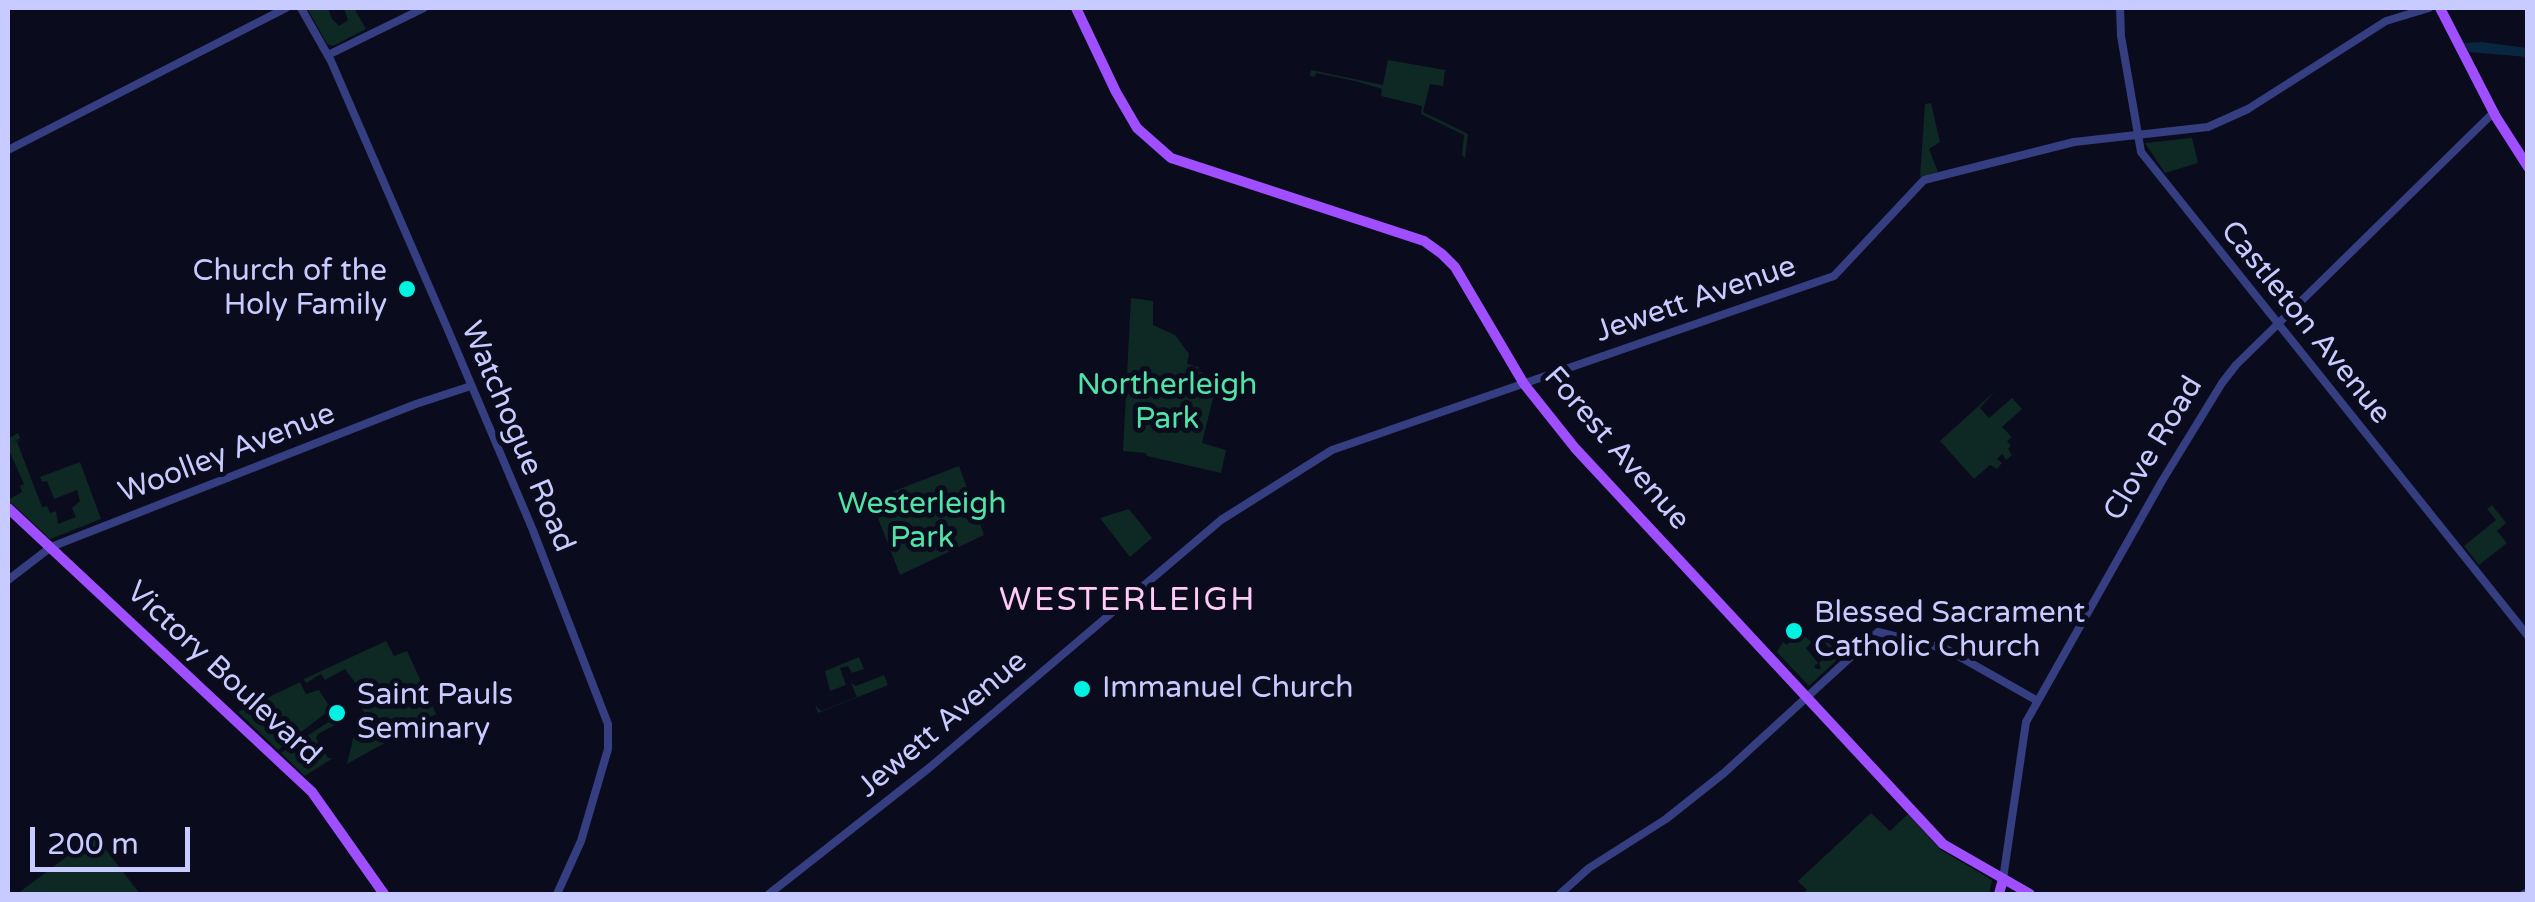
<!DOCTYPE html>
<style>
body{margin:0}
#map{position:relative;width:2535px;height:902px;overflow:hidden;background:#0b0b1e;font-family:"Varela Round",sans-serif}
canvas{display:block}
.frame{position:absolute;inset:0;border:10px solid #c8cbff;pointer-events:none}
.scale{position:absolute;left:30px;top:827px;width:160px;height:45px;box-sizing:border-box;border:5px solid #c8cbff;border-top:0;padding-left:12px;font-size:30px;line-height:35px;white-space:nowrap;color:#c8cbff;-webkit-text-stroke:8px #0b0b1e;paint-order:stroke}
</style>
<div id="map">
<canvas width="2535" height="902"></canvas>
<div class="frame"></div>
<div class="scale">200 m</div>
</div>
<script>
const g = document.querySelector('canvas').getContext('2d');
g.lineJoin = 'round';
function fill(path, color) { g.fillStyle = color; g.fill(path, 'evenodd'); }
const poly = rows => new Path2D(rows.map(r => 'M' + r).join(''));
function stroke(path, color, width, dash) { g.strokeStyle = color; g.lineWidth = width; g.lineCap = dash ? 'butt' : 'round'; g.setLineDash(dash || []); g.stroke(path); }
function drawText(font, color, halo, rows, align = 'center') {
  g.font = font + ' "Varela Round",sans-serif'; g.lineWidth = 10; g.setLineDash([]); g.textBaseline = 'middle'; g.strokeStyle = halo; g.fillStyle = color; for (const [text, x, y, turn = 0] of rows) {
    g.save(); g.translate(x, y); g.rotate((+turn || 0) * Math.PI / 180); g.textAlign = isNaN(turn) ? turn : align; if (halo) g.strokeText(text, 0, 0); g.fillText(text, 0, 0); g.restore();
  }
}
const green = poly([
 [307,8,328,8,332,19,339,26,348,20,344,8,354,8,366,29,333,46,327,44],
 [1388,60,1445,70,1443,86,1430,84,1423,112,1468,134,1465,158,1462,155,1464,135,1421,114,1422,106,1381,96,1382,89,1355,81,1316,73,1315,77,1310,76,1311,70,1383,85],
 [1931,103,1940,142,1929,149,1938,172,1920,177,1925,104],
 [2192,138,2198,163,2165,173,2145,143],
 [1131,298,1153,301,1153,325,1175,335,1189,354,1187,364,1199,367,1198,371,1209,375,1217,382,1202,443,1226,450,1221,473,1147,456,1146,453,1123,451],
 [1995,391,1980,408,1989,418,2012,398,2022,409,2002,427,2012,437,2007,441,2011,446,2008,449,2012,455,2006,460,2002,454,1997,459,2002,463,1997,469,1990,465,1974,479,1940,441],
 [18,433,20,438,12,443,21,439,17,442,42,507,47,506,50,513,56,511,58,524,76,517,72,508,80,501,77,490,54,499,47,481,42,482,40,477,80,462,101,519,50,539,8,500,22,492,20,486,24,484,8,448,8,439],
 [959,466,984,535,900,575,871,500],
 [2492,505,2506,523,2497,531,2507,543,2479,565,2464,546,2496,520,2487,509],
 [1129,509,1152,538,1130,557,1100,518],
 [1800,633,1812,642,1806,648,1818,663,1814,666,1816,669,1821,669,1819,663,1832,651,1819,637,1821,634,1841,656,1809,686,1777,652,1783,642,1787,645],
 [386,641,394,656,407,651,436,714,347,764,355,731,370,721,360,706,372,696,361,682,357,685,345,669,325,680,321,674,306,683,304,679],
 [859,657,864,669,852,673,848,666,840,668,846,685,830,691,825,671],
 [884,675,888,685,818,713,815,705,821,711,857,697,851,683,856,686],
 [300,682,306,694,319,690,331,709,278,750,238,712],
 [336,717,339,723,318,734,316,738,320,746,314,753,316,756,325,753,328,758,333,758,305,776,281,753],
 [1871,813,1890,831,1908,814,1941,850,1992,880,1989,894,1803,894,1807,890,1798,881],
 [96,837,140,894,17,894,93,837]
]);
const water = poly([
 [2481,42,2527,48,2527,57,2469,52,2464,43]
]);
const minor = poly([
 [301,8,331,61,448,330,532,528,608,724,608,749,581,841,557,894],
 [2120,8,2121,36,2141,152,2528,636],
 [328,55,424,8],
 [8,150,286,8],
 [8,580,51,547,416,404,471,386],
 [2003,879,2026,722,2162,481,2222,383,2236,365,2493,113],
 [769,894,929,768,1221,520,1332,450,1834,276,1924,180,2074,142,2208,127,2248,109,2386,21,2429,8],
 [1560,894,1589,868,1666,819,1724,773,1878,632,1946,649,2036,700],
 [2524,894,2528,892]
]);
const major = poly([
 [1076,8,1116,92,1137,128,1171,158,1424,241,1442,254,1455,267,1524,384,1575,448,1943,844,2030,894],
 [2440,8,2496,117,2528,167],
 [8,508,312,792,384,894],
 [1999,894,2003,879]
]);
const markers = [
 [407,289,10,"#00f3e2"],
 [1794,631,10,"#00f3e2"],
 [1082,689,10,"#00f3e2"],
 [337,713,10,"#00f3e2"]
];
const poiNames = [
 ["Church of the",387,272,"right"],
 ["Holy Family",387,306,"right"],
 ["Blessed Sacrament",1814,614],
 ["Catholic Church",1814,648],
 ["Immanuel Church",1102,689],
 ["Saint Pauls",357,696],
 ["Seminary",357,730]
];
const streetNames = [
 ["Jewett Avenue",1696,300,-19],
 ["Castleton Avenue",2305,323,51],
 ["Watchogue Road",517,437,67],
 ["Forest Avenue",1616,449,49],
 ["Clove Road",2154,449,-59],
 ["Woolley Avenue",227,454,-21],
 ["Victory Boulevard",223,674,43],
 ["Jewett Avenue",943,725,-40]
];
const parkNames = [
 ["Northerleigh",1167,386],
 ["Park",1167,420],
 ["Westerleigh",922,505],
 ["Park",922,539]
];
const neighbourhoodNames = [
 ["WESTERLEIGH",1128,602]
];
fill(green, '#0e2823');
fill(water, '#082640');
stroke(minor, '#343e80', 8);
stroke(major, '#9f4fff', 10);
for (const [x, y, r, color] of markers) { const dot = new Path2D(); dot.arc(x, y, r, 0, 2 * Math.PI); g.fillStyle = color; g.fill(dot); stroke(dot, '#0b0b1e', 4); }
drawText('30px', '#c8cbff', '#0b0b1e', poiNames, 'left');
drawText('30px', '#c8cbff', '#0b0b1e', streetNames);
drawText('30px', '#4fe4a5', '#0b0b1e', parkNames);
g.letterSpacing = '2.5px';
drawText('32px', '#ffcaf5', '#0b0b1e', neighbourhoodNames);
g.letterSpacing = '0px';
</script>
